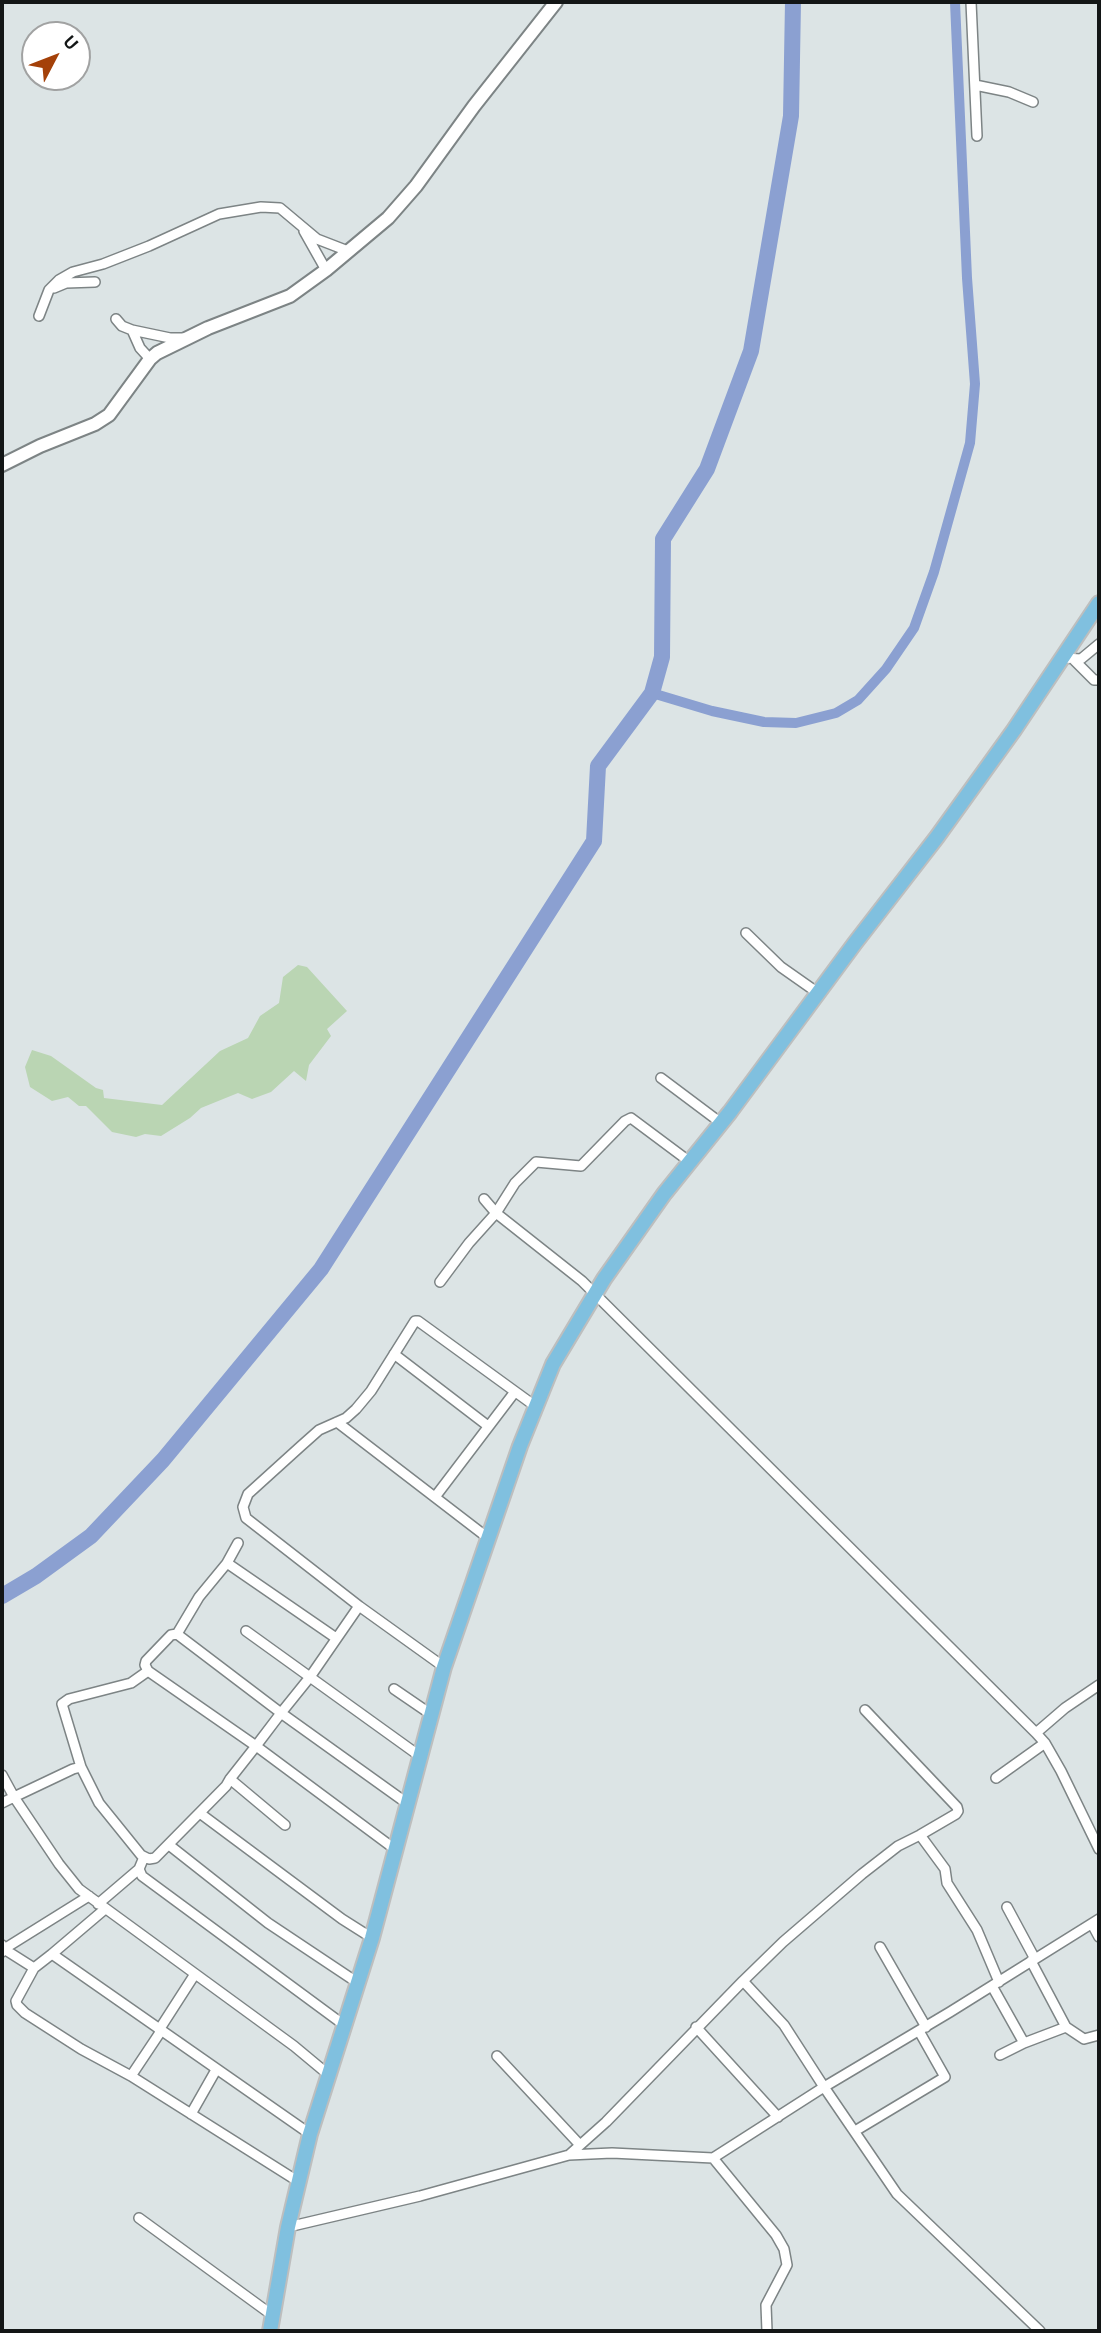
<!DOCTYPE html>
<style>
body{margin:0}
#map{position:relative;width:1101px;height:2333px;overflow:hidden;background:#dce4e5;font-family:"Alegreya Sans",sans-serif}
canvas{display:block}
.frame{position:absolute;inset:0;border:4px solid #131616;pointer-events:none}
.north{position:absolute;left:21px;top:21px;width:70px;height:70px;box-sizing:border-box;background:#fff;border:2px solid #a1a2a2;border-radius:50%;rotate:48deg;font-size:19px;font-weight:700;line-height:28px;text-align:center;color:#131616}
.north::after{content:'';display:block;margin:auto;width:24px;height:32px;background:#a44109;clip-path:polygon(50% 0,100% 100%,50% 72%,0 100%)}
</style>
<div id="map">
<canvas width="1101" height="2333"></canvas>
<div class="frame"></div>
<div class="north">U</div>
</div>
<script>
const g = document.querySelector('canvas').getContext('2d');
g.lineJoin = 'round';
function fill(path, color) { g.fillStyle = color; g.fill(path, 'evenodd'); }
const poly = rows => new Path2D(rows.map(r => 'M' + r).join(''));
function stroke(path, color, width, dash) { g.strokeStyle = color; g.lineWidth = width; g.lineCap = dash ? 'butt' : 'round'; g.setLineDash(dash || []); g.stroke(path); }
const green = poly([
 [298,965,307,967,347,1011,327,1029,331,1036,309,1065,306,1081,294,1071,271,1092,252,1099,238,1093,201,1108,190,1118,161,1136,145,1134,136,1137,112,1132,86,1106,79,1106,68,1097,52,1101,30,1087,25,1067,32,1050,51,1056,96,1088,103,1090,104,1098,162,1105,220,1051,248,1038,260,1016,279,1003,283,977]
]);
const canal = poly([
 [652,693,712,711,764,722,796,723,836,713,858,700,886,669,914,628,934,572,970,443,975,384,967,278,955,2]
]);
const river = poly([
 [2,1596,36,1576,91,1536,163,1460,321,1269,594,841,598,766,652,693,662,657,663,539,707,469,751,351,791,116,793,2]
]);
const street = poly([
 [971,2,977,136],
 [975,85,1009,92,1033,102],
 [304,231,326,270],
 [54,288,66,283,95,282],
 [39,316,49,290,59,280,73,272,103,264,149,246,219,214,261,207,280,208,317,239,348,251],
 [116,319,122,326,132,330,170,338,185,338],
 [132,330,140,348,150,359],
 [1064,658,1081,659,1099,644],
 [1074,660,1094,680,1099,680],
 [746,933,781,967,818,993],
 [661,1078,721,1123],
 [484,1199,496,1213,582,1281,1036,1733,1045,1743,1061,1771,1099,1849],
 [440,1282,469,1243,496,1213,515,1183,536,1162,581,1166,625,1121,631,1118,690,1162],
 [394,1354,488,1426],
 [337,1422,488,1538],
 [435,1497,514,1393],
 [227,1563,238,1543],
 [359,1606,444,1667],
 [246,1631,421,1757],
 [177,1634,199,1597,227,1563,336,1638],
 [394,1689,432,1715],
 [865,1710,957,1807,958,1811,956,1814,920,1835,898,1846,862,1874,783,1942,743,1981,784,2025,824,2087,950,2012,1099,1919],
 [1036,1733,1065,1708,1099,1685],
 [81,1767,62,1704,69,1699,131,1683,148,1671],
 [2,1775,14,1797,73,1769,81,1767,99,1803,141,1855,149,1859,155,1858,226,1786,230,1779,256,1746,281,1713,177,1634,171,1635,146,1661,145,1665,148,1671,256,1746,396,1850],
 [996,1778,1045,1743],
 [230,1779,285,1825],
 [2,1803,14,1797,59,1864,79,1889,294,2046,330,2076],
 [408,1804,281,1713,310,1677,359,1606,246,1518,243,1507,248,1494,301,1446,319,1430,346,1418,356,1409,371,1391,415,1321,418,1321,535,1406],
 [201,1814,342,1919,372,1938],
 [920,1835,945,1869,947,1883,977,1930,999,1982],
 [169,1845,268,1923,358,1983],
 [144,1857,139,1869,142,1876,344,2025],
 [98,1904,139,1869],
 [1007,1907,1035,1959],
 [1092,1924,1099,1937],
 [2,1945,4,1949,89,1896],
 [880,1947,926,2027],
 [2,1952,4,1949,34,1968,52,1954,310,2134],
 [52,1954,105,1909],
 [1031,1961,1066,2027],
 [34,1968,16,2001,17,2005,25,2013,81,2049,131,2076,299,2182],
 [992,1986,1024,2043,1000,2055],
 [696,2027,778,2117],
 [159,2030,195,1974],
 [1024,2043,1066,2027,1084,2039,1099,2035],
 [497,2056,580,2145],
 [131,2076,161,2031],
 [191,2114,216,2070],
 [855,2131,945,2077,919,2031],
 [569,2155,606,2122,743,1981],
 [713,2158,776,2235,784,2249,787,2265,766,2305,767,2331],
 [139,2218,272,2315],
 [288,2227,420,2196,569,2155,612,2153,713,2158,824,2087,897,2194,1040,2331]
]);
const secondary = poly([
 [2,465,40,446,95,424,109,415,150,359,157,353,208,328,290,296,326,270,388,218,416,186,474,106,556,2]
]);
const primary = poly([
 [270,2331,288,2227,310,2134,372,1938,444,1667,520,1446,553,1364,604,1279,664,1194,730,1112,855,943,937,837,1014,730,1099,603]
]);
fill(green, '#bad5b3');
stroke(canal, '#8ba0d1', 10);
stroke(river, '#8ba0d1', 16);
stroke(street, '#7d8485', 12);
stroke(secondary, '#7d8485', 16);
stroke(primary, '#bdbebe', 18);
stroke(street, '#fff', 9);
stroke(secondary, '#fff', 12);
stroke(primary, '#80c0df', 14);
</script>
